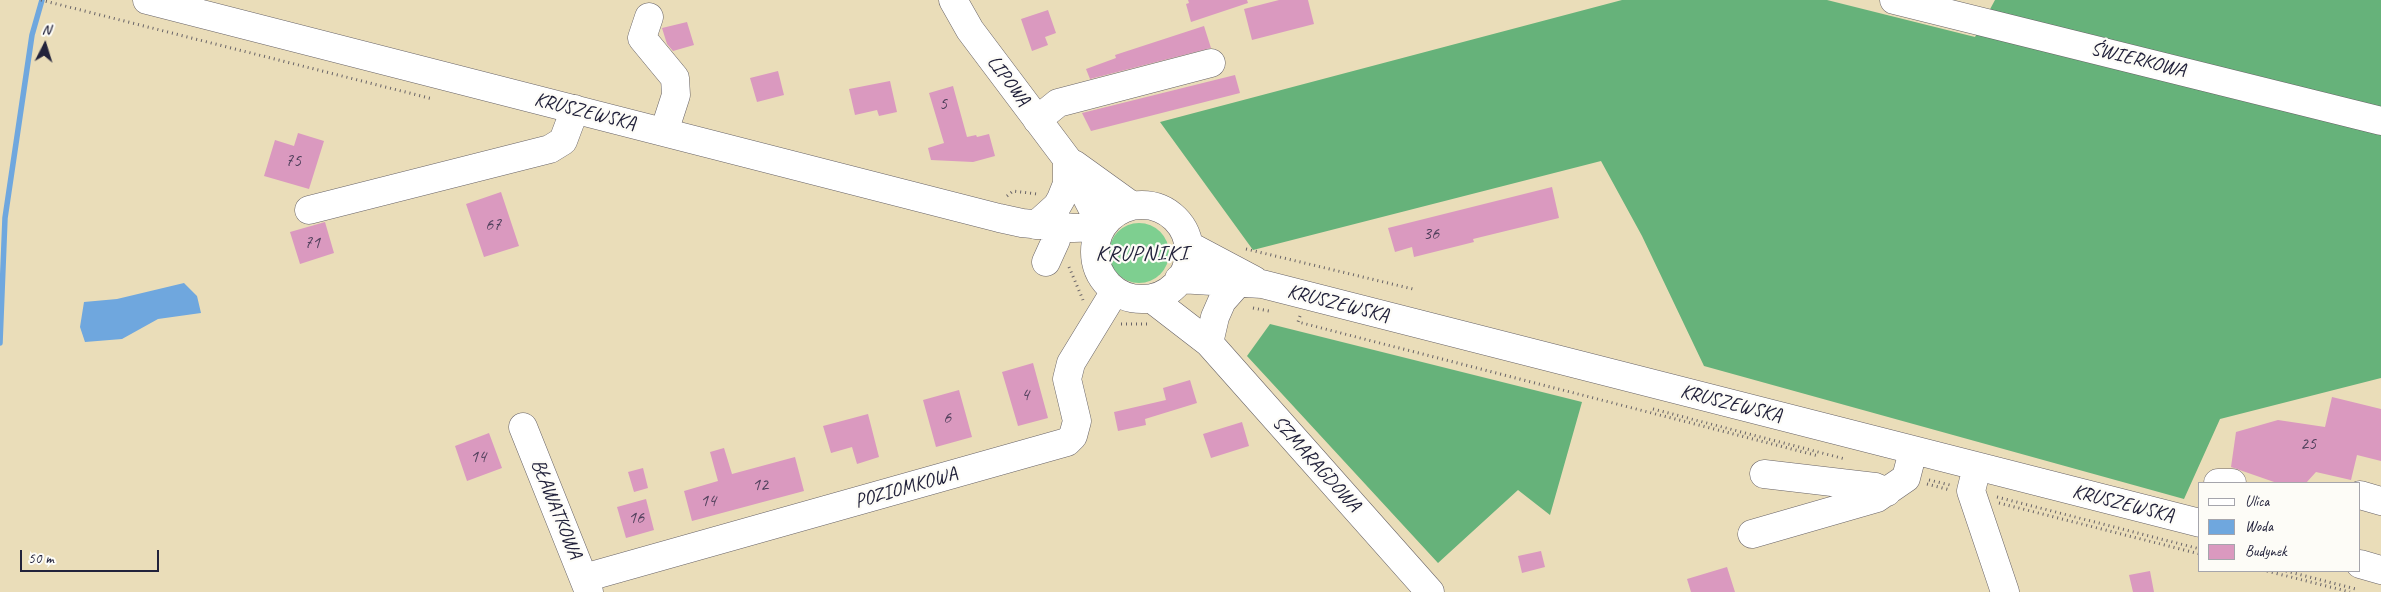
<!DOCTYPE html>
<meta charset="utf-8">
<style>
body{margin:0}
#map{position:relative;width:2381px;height:592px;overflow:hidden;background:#eaddb9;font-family:Caveat,sans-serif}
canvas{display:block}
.legend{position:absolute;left:2198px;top:482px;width:162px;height:90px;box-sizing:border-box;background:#fdfcf7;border:1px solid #a5a5ac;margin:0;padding:6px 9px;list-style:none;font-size:15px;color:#22223b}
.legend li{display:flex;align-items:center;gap:10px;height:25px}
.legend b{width:25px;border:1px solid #a5a5ac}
.north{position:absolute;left:20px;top:20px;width:50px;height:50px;-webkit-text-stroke:4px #fdfcf7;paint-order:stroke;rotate:5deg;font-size:14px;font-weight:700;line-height:20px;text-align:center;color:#22223b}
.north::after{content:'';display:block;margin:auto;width:18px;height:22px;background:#22223b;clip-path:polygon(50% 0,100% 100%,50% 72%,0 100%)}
.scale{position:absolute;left:20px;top:550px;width:139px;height:22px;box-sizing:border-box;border:2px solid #22223b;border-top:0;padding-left:6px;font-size:15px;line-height:18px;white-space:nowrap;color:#22223b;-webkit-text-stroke:4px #fdfcf7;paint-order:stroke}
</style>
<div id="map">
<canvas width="2381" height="592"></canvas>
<ul class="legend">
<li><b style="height:6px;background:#fff"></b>Ulica</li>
<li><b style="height:14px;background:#6fa7de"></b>Woda</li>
<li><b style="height:14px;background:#da99bf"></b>Budynek</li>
</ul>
<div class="north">N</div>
<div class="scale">50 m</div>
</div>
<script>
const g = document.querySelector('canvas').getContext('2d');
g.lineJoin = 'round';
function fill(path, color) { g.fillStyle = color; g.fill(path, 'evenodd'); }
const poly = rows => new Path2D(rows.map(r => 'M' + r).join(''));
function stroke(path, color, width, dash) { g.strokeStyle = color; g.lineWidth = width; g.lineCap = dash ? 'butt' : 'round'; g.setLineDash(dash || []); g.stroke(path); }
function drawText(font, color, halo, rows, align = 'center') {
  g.font = font + ' Caveat,sans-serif'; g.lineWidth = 4.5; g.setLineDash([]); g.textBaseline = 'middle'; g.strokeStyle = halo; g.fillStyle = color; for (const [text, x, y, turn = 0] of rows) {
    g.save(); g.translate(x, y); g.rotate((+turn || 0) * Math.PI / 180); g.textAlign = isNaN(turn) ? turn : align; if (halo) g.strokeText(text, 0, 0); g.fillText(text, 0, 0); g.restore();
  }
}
const green = poly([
 '1109 253a30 30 0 1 1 60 0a30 30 0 1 1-60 0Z'
]);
const forest = poly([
 [1622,0,1827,0,1975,37,1995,0,2381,0,2381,378,2220,419,2184,499,1704,366,1642,236,1601,161,1253,250,1160,122],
 [1270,324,1582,402,1550,515,1518,490,1438,563,1247,356]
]);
const water = poly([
 [184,283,197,296,201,313,158,319,122,339,85,342,80,327,84,302,117,299]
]);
const stream = poly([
 [0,343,5,218,32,35,42,0]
]);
const building = poly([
 [1188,0,1247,0,1248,3,1191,22,1186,4,1189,3],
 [1279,0,1308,0,1314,24,1252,40,1244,9],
 [1048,10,1056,33,1045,37,1048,45,1032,51,1021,19],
 [687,22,694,45,673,51,667,44,662,28],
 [1204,26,1211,48,1090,79,1086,69,1116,58,1115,55],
 [778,71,784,95,757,102,750,78],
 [1235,75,1240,93,1091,131,1082,113],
 [890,81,897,112,879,116,877,110,855,115,849,89],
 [953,86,967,137,976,135,977,137,989,134,995,156,973,162,931,160,928,148,944,143,929,93],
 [298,133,324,141,309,189,264,176,275,140,294,146],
 [1552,187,1559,218,1473,239,1474,242,1414,257,1412,247,1395,252,1388,228],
 [501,192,519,246,484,257,466,204],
 [325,222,334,253,300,264,290,232],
 [1033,363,1048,418,1018,426,1002,372],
 [1190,380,1197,403,1145,419,1146,425,1118,431,1114,412,1166,400,1163,388],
 [959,390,972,437,936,447,923,400],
 [2332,397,2381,409,2381,461,2357,455,2351,480,2316,472,2306,483,2277,483,2231,467,2236,432,2278,420,2325,427],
 [868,414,879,457,857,464,852,447,831,453,823,426],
 [1242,422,1249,446,1211,458,1203,434],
 [489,433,502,468,467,481,455,446],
 [724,448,732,474,795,457,804,491,692,521,684,491,718,481,710,452],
 [643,468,648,488,634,492,628,472],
 [646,499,654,530,626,538,617,507],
 [1541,551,1545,567,1522,573,1518,556],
 [1727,567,1735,592,1691,592,1687,579],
 [2150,571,2154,592,2133,592,2129,575]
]);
const path = poly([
 [41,0,433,99],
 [1007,196,1013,191,1037,194],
 [1246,249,1413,289],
 [1069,267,1083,300],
 [1253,308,1269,311],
 [1300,316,1298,322,1819,456],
 [1121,324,1147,324],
 [1653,409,1845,459],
 [1929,480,1950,485],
 [1927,484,1950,490],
 [1997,497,2200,549],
 [1999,503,2200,554],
 [2267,571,2350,592],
 [2286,571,2356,589]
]);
const minor = poly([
 [147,0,999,218,1022,223,1073,228,1102,227],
 [953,0,970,30,1067,159,1102,227],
 [1894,0,2381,121],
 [649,17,642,38,675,78,676,95,664,132],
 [1037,120,1058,103,1211,63],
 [1074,164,1131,205],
 '1095 252a47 47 0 1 1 94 0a47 47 0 1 1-94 0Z',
 [309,210,550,149,563,141,575,109],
 [1036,225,1057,206,1061,199,1067,184,1067,159],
 [1190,246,1254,280],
 [1046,262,1056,240],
 [1179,279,1262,284,2200,523],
 [1152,299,1209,343,1430,592],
 [1209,343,1215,317,1222,301,1238,283],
 [523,427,589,592],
 [1977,467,1971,491,2005,592],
 [1764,474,1875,487,1887,492],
 [2218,483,2232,483],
 [2360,495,2381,501],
 [1752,534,1877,498,1906,478,1913,451],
 [2360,564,2381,570],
 [584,578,1067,442,1073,436,1077,421,1067,379,1071,363,1115,291]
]);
const numberNames = [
 ["5",943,104],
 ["75",293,161],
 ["67",493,225],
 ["36",1431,234],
 ["71",312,243],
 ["4",1025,395],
 ["6",947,418],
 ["25",2308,444],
 ["14",478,457],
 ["12",760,485],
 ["14",708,501],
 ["16",636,518]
];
const streetNames = [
 ["ŚWIERKOWA",2138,60,14],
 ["LIPOWA",1008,81,53],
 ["KRUSZEWSKA",585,112,14],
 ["KRUSZEWSKA",1338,304,14],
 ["KRUSZEWSKA",1731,404,14],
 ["SZMARAGDOWA",1316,464,48],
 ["POZIOMKOWA",906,488,-16],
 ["KRUSZEWSKA",2123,504,14],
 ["BŁAWATKOWA",556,509,68]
];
const quarterNames = [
 ["KRUPNIKI",1142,254]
];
fill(green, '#7ecf90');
fill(forest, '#66b27a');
fill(water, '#6fa7de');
stroke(stream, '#6fa7de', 5.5);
fill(building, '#da99bf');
stroke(minor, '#686367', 29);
stroke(path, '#686367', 3, [1, 4]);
stroke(minor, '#fff', 28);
drawText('18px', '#50405c', null, numberNames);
drawText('20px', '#22223b', '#fdfcf7', streetNames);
g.letterSpacing = '1px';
drawText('22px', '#22223b', '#fdfcf7', quarterNames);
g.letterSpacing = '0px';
</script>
